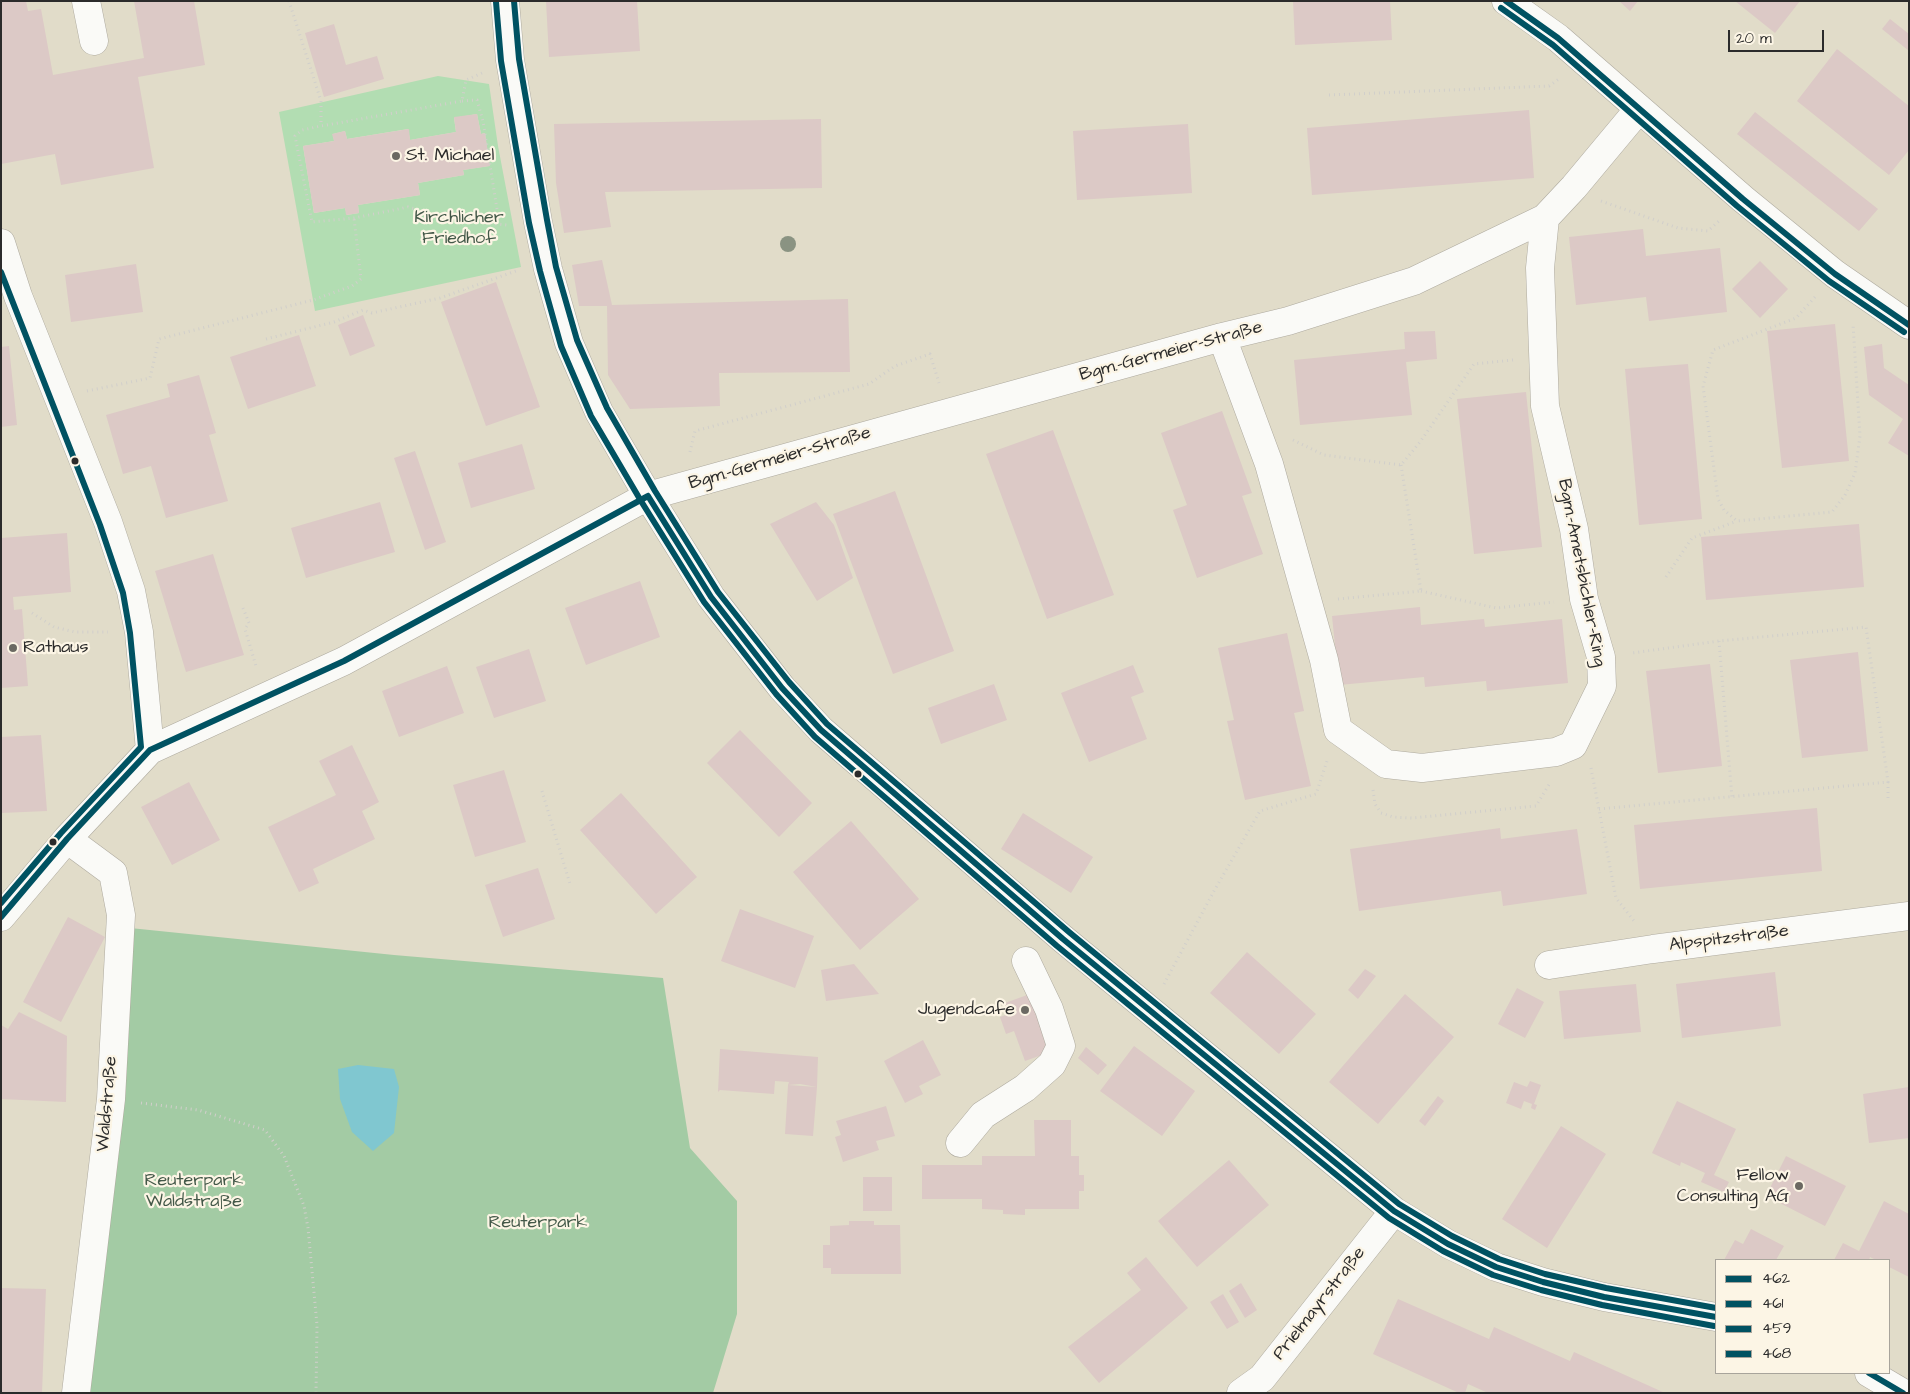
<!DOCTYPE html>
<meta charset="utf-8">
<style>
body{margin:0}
#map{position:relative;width:1910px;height:1394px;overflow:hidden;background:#e1dcc9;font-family:"Architects Daughter",sans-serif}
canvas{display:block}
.frame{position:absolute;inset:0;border:2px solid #2b2b2b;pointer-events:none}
.legend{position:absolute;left:1715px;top:1259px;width:175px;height:115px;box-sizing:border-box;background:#fcf5e5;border:1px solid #a8a49b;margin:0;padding:6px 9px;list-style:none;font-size:15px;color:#2b2b2b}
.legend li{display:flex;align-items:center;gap:10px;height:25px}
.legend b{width:25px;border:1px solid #a8a49b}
.scale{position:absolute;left:1728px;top:30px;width:96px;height:22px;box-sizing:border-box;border:2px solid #2b2b2b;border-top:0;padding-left:6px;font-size:15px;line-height:18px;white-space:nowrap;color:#2b2b2b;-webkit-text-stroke:4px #fcf5e5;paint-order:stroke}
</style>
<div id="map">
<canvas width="1910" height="1394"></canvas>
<div class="frame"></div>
<ul class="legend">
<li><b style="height:6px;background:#005262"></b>462</li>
<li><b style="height:6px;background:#005262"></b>461</li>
<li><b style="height:6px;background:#005262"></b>459</li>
<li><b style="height:6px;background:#005262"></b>468</li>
</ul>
<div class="scale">20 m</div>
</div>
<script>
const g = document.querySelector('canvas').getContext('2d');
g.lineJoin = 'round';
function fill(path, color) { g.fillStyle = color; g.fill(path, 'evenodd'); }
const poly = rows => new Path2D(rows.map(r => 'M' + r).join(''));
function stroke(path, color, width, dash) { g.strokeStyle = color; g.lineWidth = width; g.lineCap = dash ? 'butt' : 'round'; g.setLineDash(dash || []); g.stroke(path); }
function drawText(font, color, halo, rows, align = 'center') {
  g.font = font + ' "Architects Daughter",sans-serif'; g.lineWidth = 4.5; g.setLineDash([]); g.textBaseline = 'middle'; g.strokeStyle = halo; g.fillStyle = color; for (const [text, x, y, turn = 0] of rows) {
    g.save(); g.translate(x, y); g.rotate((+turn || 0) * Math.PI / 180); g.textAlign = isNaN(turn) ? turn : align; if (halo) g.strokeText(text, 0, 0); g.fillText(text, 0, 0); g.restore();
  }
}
const green = poly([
 [438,76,489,84,498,146,521,267,315,311,279,112],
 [477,114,481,134,485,133,489,166,463,170,464,175,418,183,420,195,358,205,359,213,347,215,345,208,314,213,303,146,334,141,333,134,345,131,347,139,408,129,410,140,456,132,454,118]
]);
const forest = poly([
 [130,928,394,955,663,978,690,1148,737,1201,737,1314,713,1393,89,1393]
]);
const water = poly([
 [358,1065,394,1069,399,1087,394,1133,373,1151,352,1132,340,1099,338,1069]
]);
const building = poly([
 [1,1,26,1,28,11,41,9,53,75,144,58,134,1,194,1,205,65,138,77,154,168,61,185,55,154,1,164],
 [546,1,637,1,640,51,549,57],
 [1293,1,1390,1,1392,40,1295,45],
 [1619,1,1638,1,1630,11],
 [1735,1,1800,1,1775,33],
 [1890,19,1909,34,1909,51,1882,29],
 [334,24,346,65,377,56,384,79,324,97,305,33],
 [1837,49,1909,106,1909,150,1889,175,1797,101],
 [1529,110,1534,178,1312,195,1307,128],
 [1755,112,1878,209,1859,231,1737,134],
 [477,114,481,134,485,133,490,166,463,170,464,175,418,183,420,195,358,205,359,213,346,215,345,208,314,213,303,146,334,141,332,134,345,131,347,139,409,129,410,140,456,132,454,117],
 [821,119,822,188,605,192,611,227,564,233,556,183,554,124],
 [1188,124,1192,193,1077,200,1073,131],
 [1643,229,1646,256,1720,248,1727,312,1649,321,1646,297,1576,305,1569,237],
 [602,260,612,305,848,299,850,372,719,373,720,406,630,409,608,375,607,306,579,306,572,265],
 [1760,261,1788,289,1760,318,1732,289],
 [136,264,143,312,71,322,65,275],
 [496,282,540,407,486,426,441,302],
 [363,315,375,346,350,356,338,325],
 [1835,324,1849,461,1782,468,1767,331],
 [1435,331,1437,359,1406,362,1412,415,1300,425,1294,360,1405,349,1404,332],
 [299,335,316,386,248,409,230,357],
 [1882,344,1884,368,1909,385,1909,456,1888,443,1903,419,1869,395,1864,347],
 [9,346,17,425,1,427,1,347],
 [1688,364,1702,519,1639,525,1625,369],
 [199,375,216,433,209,435,228,501,166,518,151,466,123,474,106,415,170,397,167,384],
 [1526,392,1542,547,1474,554,1457,399],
 [1222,411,1252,493,1242,496,1263,554,1197,578,1173,510,1187,505,1161,433],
 [1053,430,1114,595,1047,619,986,454],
 [522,444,535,489,471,508,458,463],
 [415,451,446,542,425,550,394,458],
 [895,491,954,651,893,674,833,514],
 [380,502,395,552,306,578,291,528],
 [816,502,834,525,853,578,817,601,770,524],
 [1859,524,1864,587,1706,600,1701,537],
 [67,533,71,592,13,597,14,610,22,609,28,686,1,688,1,538],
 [213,554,244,655,186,672,155,571],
 [640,581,660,637,586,665,565,608],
 [1420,607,1421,625,1484,619,1485,627,1562,619,1568,683,1487,691,1486,681,1425,687,1424,677,1339,685,1332,616],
 [1287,633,1304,711,1294,713,1311,786,1245,800,1227,721,1234,720,1218,648],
 [529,649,546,701,494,718,476,667],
 [1858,652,1868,751,1802,758,1790,660],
 [1710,664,1722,766,1658,773,1646,671],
 [1133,665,1144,692,1131,697,1147,739,1089,762,1061,693],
 [447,666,464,713,399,737,382,691],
 [994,684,1007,720,941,744,928,708],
 [740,730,812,803,779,837,707,763],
 [41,735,47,811,1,813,1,737],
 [352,745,379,802,362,811,375,839,313,869,319,883,299,892,268,827,336,795,319,761],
 [504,770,526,842,475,857,453,785],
 [189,782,220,840,172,865,141,807],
 [621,793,697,877,656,914,580,830],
 [1817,808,1822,871,1640,889,1634,825],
 [1023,813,1093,857,1071,893,1001,849],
 [851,821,919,899,860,950,793,872],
 [1500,828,1501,839,1577,829,1587,894,1503,906,1501,891,1359,911,1350,849],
 [538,868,555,919,503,937,485,885],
 [740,909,814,936,795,988,721,961],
 [68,917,105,937,61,1022,23,1002],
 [1247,952,1316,1014,1279,1054,1210,993],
 [854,964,879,994,826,1001,821,970],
 [1365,969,1376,976,1358,999,1348,990],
 [1775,972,1781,1026,1682,1038,1676,984],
 [1636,984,1641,1032,1564,1039,1559,991],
 [1517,988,1544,1002,1525,1038,1498,1024],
 [1030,994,1050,1052,1025,1061,1014,1031,1006,1034,1000,1017,1009,1014,1005,1003],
 [1405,994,1454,1037,1378,1124,1329,1082],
 [19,1012,67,1036,66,1102,1,1099,1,1025,8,1029],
 [923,1040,941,1075,919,1086,923,1094,905,1103,884,1061],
 [1134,1046,1195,1091,1162,1136,1100,1091],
 [1086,1047,1107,1065,1098,1075,1078,1058],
 [720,1049,818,1057,817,1087,800,1084,788,1085,789,1082,775,1081,774,1094,720,1090,718,1092],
 [1530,1081,1541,1085,1534,1104,1537,1105,1535,1110,1531,1108,1532,1104,1524,1101,1521,1109,1506,1103,1514,1082,1527,1087],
 [788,1085,817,1087,813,1136,785,1134],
 [1909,1087,1909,1138,1869,1143,1863,1094],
 [1438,1096,1444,1101,1425,1126,1419,1121],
 [1677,1101,1736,1129,1714,1175,1729,1182,1724,1192,1701,1182,1705,1173,1681,1162,1680,1166,1652,1153],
 [886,1106,895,1136,876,1141,879,1150,843,1162,835,1137,841,1135,836,1121],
 [1034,1120,1071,1120,1071,1156,1079,1156,1079,1175,1084,1175,1084,1191,1079,1191,1079,1209,1025,1209,1025,1215,1003,1214,1003,1210,982,1209,982,1199,922,1199,922,1165,982,1165,982,1156,1035,1156],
 [1561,1126,1606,1154,1547,1248,1502,1219],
 [1786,1156,1846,1186,1825,1226,1766,1196],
 [1229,1160,1269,1205,1197,1267,1158,1221],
 [863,1177,892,1177,892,1211,863,1211],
 [1884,1201,1909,1214,1909,1277,1889,1267,1889,1260,1876,1260,1870,1257,1869,1260,1834,1260,1843,1243,1859,1251],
 [849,1221,874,1221,874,1225,900,1225,901,1274,831,1274,831,1268,823,1268,823,1245,830,1245,830,1226,849,1225],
 [1751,1229,1784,1246,1776,1260,1724,1260,1735,1240,1743,1244],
 [1146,1257,1188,1308,1099,1383,1068,1347,1141,1290,1127,1273],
 [1241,1283,1257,1310,1245,1318,1229,1291],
 [1,1288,46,1289,42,1393,1,1393],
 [1223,1294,1239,1322,1227,1329,1210,1302],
 [1398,1299,1489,1339,1494,1327,1570,1361,1574,1352,1665,1393,1488,1393,1468,1384,1465,1393,1459,1393,1373,1354]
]);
const path = poly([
 [289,1,321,101,321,126],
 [482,73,466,80,462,101,321,126,302,130,295,136,312,222,354,218,408,207,448,219,507,225],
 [1329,95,1549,86,1559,79],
 [462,101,477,100,483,121,499,222],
 [1601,201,1678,228,1708,231,1720,220],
 [1815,297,1796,318,1713,350,1703,386,1718,499,1724,510,1737,521,1832,512,1845,495,1855,473,1860,436,1853,324],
 [266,339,334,322,363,310,372,313,440,298,516,271],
 [87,391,150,378,159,339,313,300,352,286,361,279,354,218],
 [1293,440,1324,455,1401,465,1420,442,1474,364,1513,360],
 [690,452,695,431,869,384,895,366,930,354,939,383],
 [1666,577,1692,538,1737,521],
 [1421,591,1496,608,1554,602],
 [1338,599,1421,591,1401,465],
 [243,608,249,623,245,629,256,666],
 [32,613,54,627,75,632,108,632],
 [1719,641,1732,798],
 [1591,768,1616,898,1634,921],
 [1888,782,1888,798],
 [1373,790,1375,804,1381,813,1393,817,1412,818,1536,806,1550,783],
 [542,791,570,884],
 [1599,809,1888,782,1866,627,1719,641,1632,653],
 [1164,984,1214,891,1260,811,1316,794,1327,761],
 [141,1103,198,1110,265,1130,284,1156,304,1206,308,1228,317,1325,316,1393]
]);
const minor = poly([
 [86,1,94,41],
 [505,1,510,60,538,222,548,269,569,343,599,412,648,496,711,597,782,688,821,730,1063,939,1394,1211,1448,1244,1496,1267,1543,1282,1604,1297,1716,1317],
 [1506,1,1558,38,1743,199,1835,274,1909,325],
 [1,243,18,296,108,522,131,591,139,632,150,750],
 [1222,337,1269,464,1324,660,1338,730,1386,764,1422,768,1556,752,1573,745,1602,686,1601,657,1584,599,1574,529,1545,406,1540,268,1545,218],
 [67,839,113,873,121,915,111,1099,76,1393],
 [1,917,67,839,150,750,344,661,648,496,1222,337,1288,321,1414,281,1545,218,1574,187,1639,109],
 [1549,965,1653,949,1909,916],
 [960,1143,983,1115,1025,1088,1052,1064,1061,1046,1049,1009,1026,961],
 [1869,1373,1903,1393],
 [1241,1393,1262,1378,1394,1211]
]);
const bus1 = poly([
 [1506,1,1558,38,1743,199,1835,274,1909,325],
 [648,496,711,597,782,688,821,730,1063,939,1394,1211,1448,1244,1496,1267,1543,1282,1604,1297,1716,1317],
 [1,917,67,839,150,750,344,661,648,496],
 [1869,1373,1903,1393]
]);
const bus2 = poly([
 [496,2,501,61,529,223,540,271,561,346,591,416,641,501,704,602,776,694,815,737,1057,946,1389,1218,1443,1251,1493,1275,1541,1290,1602,1305,1714,1326],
 [1501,8,1553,45,1737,206,1829,281,1904,332]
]);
const bus3 = poly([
 [514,1,519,59,547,220,556,267,577,340,607,408,655,491,718,592,789,682,827,724,1069,932,1399,1204,1452,1236,1499,1259,1545,1274,1606,1288,1716,1308]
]);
const bus4 = poly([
 [1,272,100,525,123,593,130,633,141,747,61,833,1,903]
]);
const trees = [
 [788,244]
];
const markers = [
 [396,156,5,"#6b6962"],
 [75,461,4.5,"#2b2b2b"],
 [13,648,5,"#6b6962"],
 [858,774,4.5,"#2b2b2b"],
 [53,842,4.5,"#2b2b2b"],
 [1025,1010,5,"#6b6962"],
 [1799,1186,5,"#6b6962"]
];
const poiNames = [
 ["St. Michael",406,156],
 ["Rathaus",23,648],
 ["Jugendcafe",1015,1010,"right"],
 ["Fellow",1789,1176,"right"],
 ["Consulting AG",1789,1197,"right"]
];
const parkNames = [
 ["Kirchlicher",459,218],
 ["Friedhof",459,239],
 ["Reuterpark",194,1181],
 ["Waldstraße",194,1202],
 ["Reuterpark",538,1223]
];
const streetNames = [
 ["Bgm.-Germeier-Straße",1171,352,-15],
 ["Bgm.-Germeier-Straße",780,459,-16],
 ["Bgm.-Ametsbichler-Ring",1581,573,79],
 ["Alpspitzstraße",1729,939,-7],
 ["Waldstraße",108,1104,-85],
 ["Prielmayrstraße",1320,1304,-52]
];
fill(green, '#b2ddb2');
fill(forest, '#a3cba4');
fill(water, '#80c7d0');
fill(building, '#dcc9c6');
stroke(minor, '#aeaa9f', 29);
stroke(path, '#d1cfcb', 3, [1, 4]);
stroke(minor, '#fafaf7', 28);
stroke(bus1, '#005262', 6);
stroke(bus2, '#005262', 6);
stroke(bus3, '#005262', 6);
stroke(bus4, '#005262', 6);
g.fillStyle = '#8a9382';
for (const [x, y] of trees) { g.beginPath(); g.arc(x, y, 8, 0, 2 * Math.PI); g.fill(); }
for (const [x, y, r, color] of markers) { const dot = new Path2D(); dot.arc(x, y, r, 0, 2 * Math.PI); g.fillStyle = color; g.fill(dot); stroke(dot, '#fcf5e5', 2); }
drawText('18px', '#2b2b2b', '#fcf5e5', poiNames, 'left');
drawText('18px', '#435848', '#fcf5e5', parkNames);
drawText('18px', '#2b2b2b', '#fcf5e5', streetNames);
</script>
